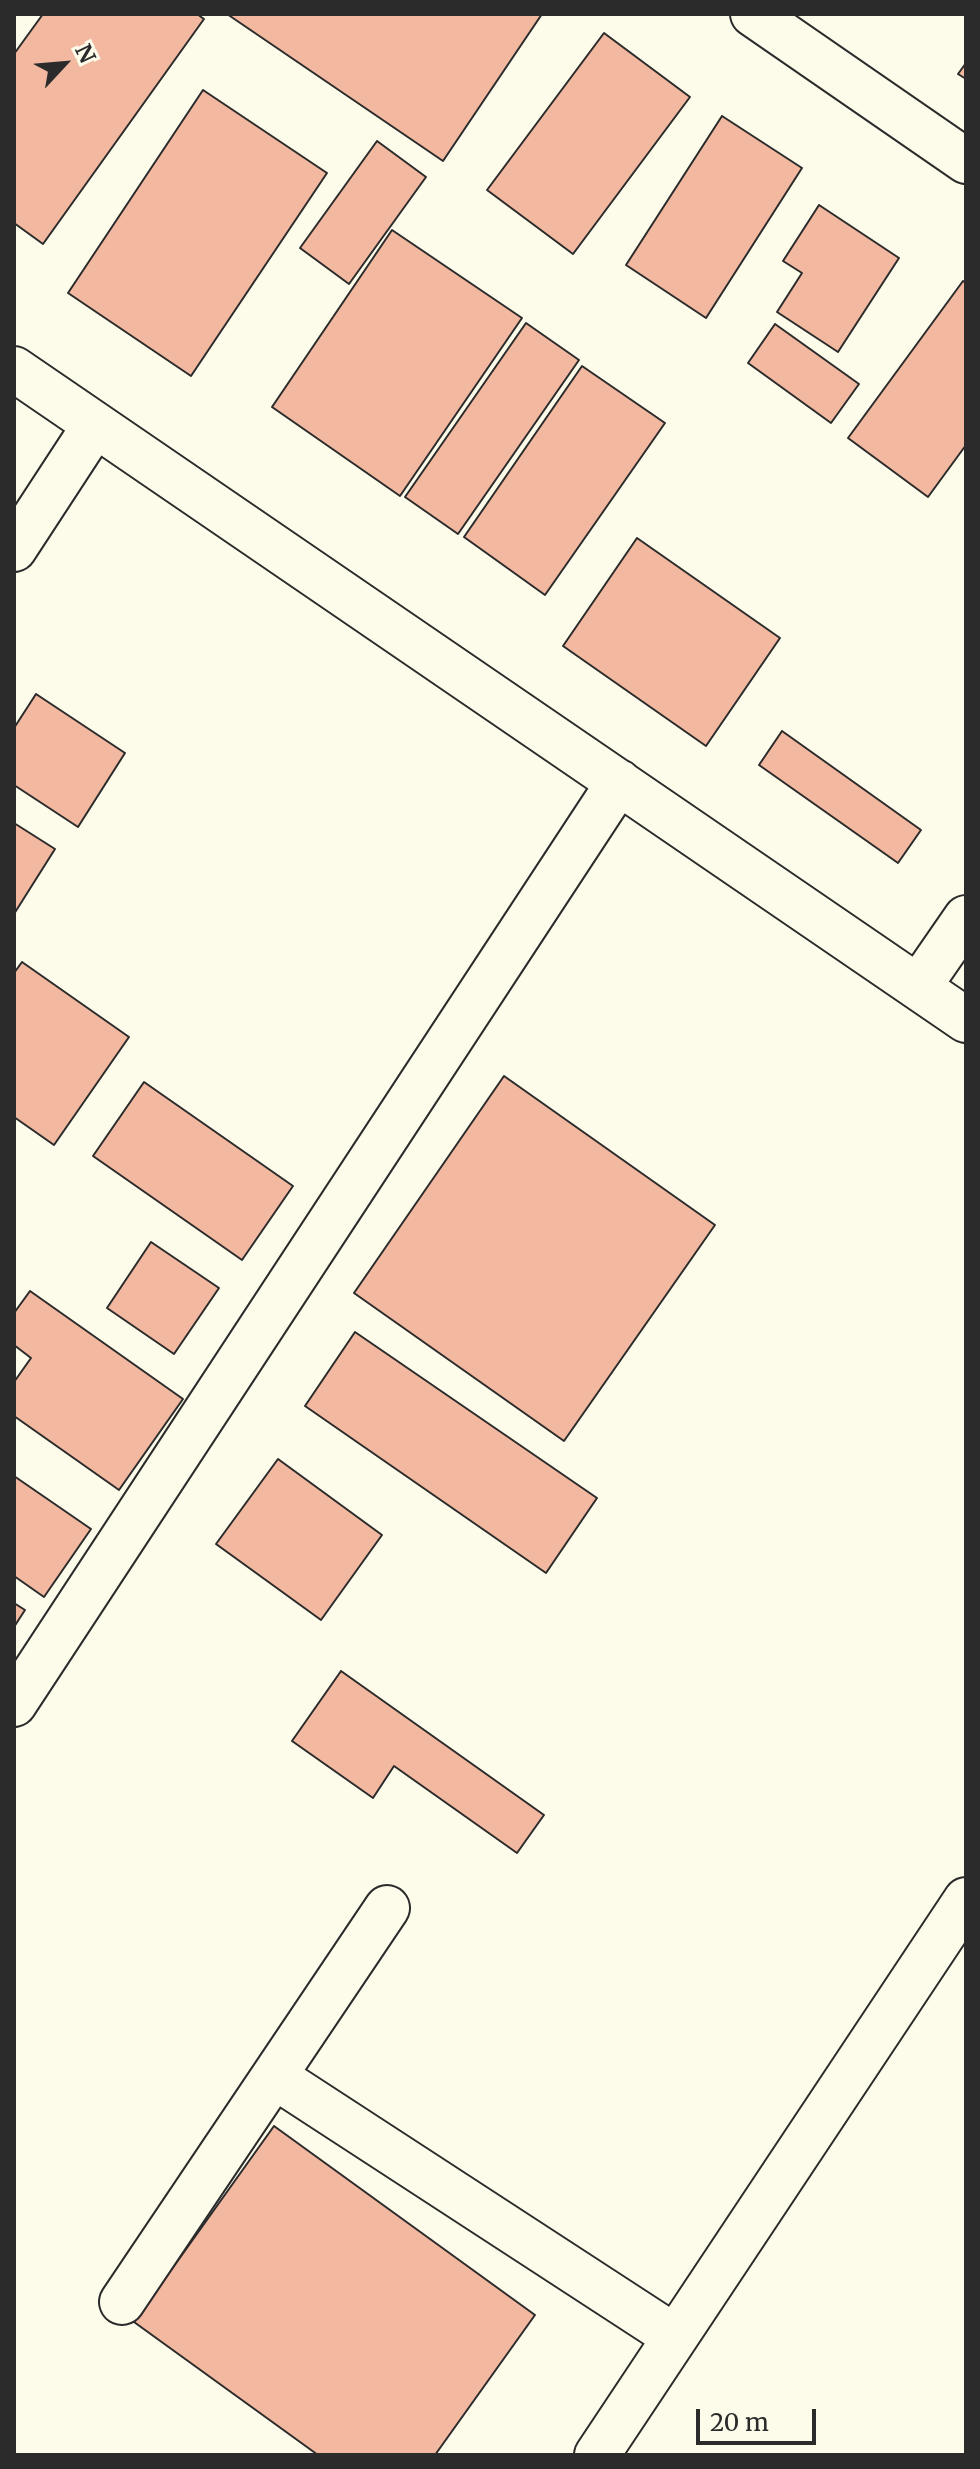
<!DOCTYPE html>
<style>
body{margin:0}
#map{position:relative;width:980px;height:2469px;overflow:hidden;background:#fdfbea;font-family:Merriweather,serif}
canvas{display:block}
.frame{position:absolute;inset:0;border:16px solid #2b2b2b;pointer-events:none}
.north{position:absolute;left:24px;top:24px;width:80px;height:80px;-webkit-text-stroke:6px #fdfbea;paint-order:stroke;rotate:64deg;font-size:22px;font-weight:700;line-height:32px;text-align:center;color:#2b2b2b}
.north::after{content:'';display:block;margin:auto;width:28px;height:36px;background:#2b2b2b;clip-path:polygon(50% 0,100% 100%,50% 72%,0 100%)}
.scale{position:absolute;left:696px;top:2409px;width:120px;height:36px;box-sizing:border-box;border:4px solid #2b2b2b;border-top:0;padding-left:10px;font-size:24px;line-height:28px;white-space:nowrap;color:#2b2b2b;-webkit-text-stroke:6px #fdfbea;paint-order:stroke}
</style>
<div id="map">
<canvas width="980" height="2469"></canvas>
<div class="frame"></div>
<div class="north">N</div>
<div class="scale">20 m</div>
</div>
<script>
const g = document.querySelector('canvas').getContext('2d');
g.lineJoin = 'round';
function fill(path, color) { g.fillStyle = color; g.fill(path, 'evenodd'); }
const poly = rows => new Path2D(rows.map(r => 'M' + r).join(''));
function stroke(path, color, width, dash) { g.strokeStyle = color; g.lineWidth = width; g.lineCap = dash ? 'butt' : 'round'; g.setLineDash(dash || []); g.stroke(path); }
const building = poly([
 [43,14,197,14,204,19,43,244,14,223,14,54,43,14],
 [227,14,542,14,443,161,227,14],
 [604,33,690,97,573,254,487,190,604,33],
 [966,63,966,79,958,74,966,63],
 [203,90,327,173,191,376,68,293,203,90],
 [722,116,802,168,706,318,626,265,722,116],
 [377,141,426,177,349,284,300,248,377,141],
 [819,205,899,258,838,352,777,312,802,273,783,261,819,205],
 [392,230,522,318,400,496,272,407,392,230],
 [963,281,966,283,966,445,928,497,848,438,963,281],
 [526,323,579,360,458,534,405,497,526,323],
 [775,324,859,384,831,423,748,363,775,324],
 [582,366,665,423,545,595,464,537,582,366],
 [637,538,780,638,706,746,563,646,637,538],
 [36,694,125,753,78,827,14,785,14,728,36,694],
 [782,731,921,830,898,863,759,765,782,731],
 [14,823,55,849,14,914,14,823],
 [22,962,129,1037,54,1145,14,1117,14,973,22,962],
 [504,1076,715,1225,564,1441,354,1293,504,1076],
 [144,1082,293,1186,242,1260,93,1156,144,1082],
 [151,1242,219,1288,174,1354,107,1308,151,1242],
 [30,1291,183,1399,119,1490,14,1416,14,1382,31,1358,14,1345,14,1313,30,1291],
 [355,1332,597,1498,546,1573,305,1406,355,1332],
 [278,1459,382,1535,321,1620,216,1544,278,1459],
 [14,1476,91,1529,44,1597,14,1576,14,1476],
 [14,1603,25,1610,14,1627,14,1603],
 [341,1671,544,1815,517,1853,394,1766,373,1798,292,1741,341,1671],
 [274,2126,535,2315,435,2455,318,2455,134,2322,274,2126]
]);
const minor = poly([
 [753,14,966,161],
 [14,369,966,1020],
 [14,549,95,425],
 [919,986,966,918],
 [14,1704,619,782],
 [274,2076,675,2337],
 [122,2302,387,1908],
 [597,2455,966,1900]
]);
fill(building, '#f2b8a0');
stroke(building, '#2b2b2b', 2);
stroke(minor, '#2b2b2b', 48);
stroke(minor, '#fdfbea', 44);
</script>
